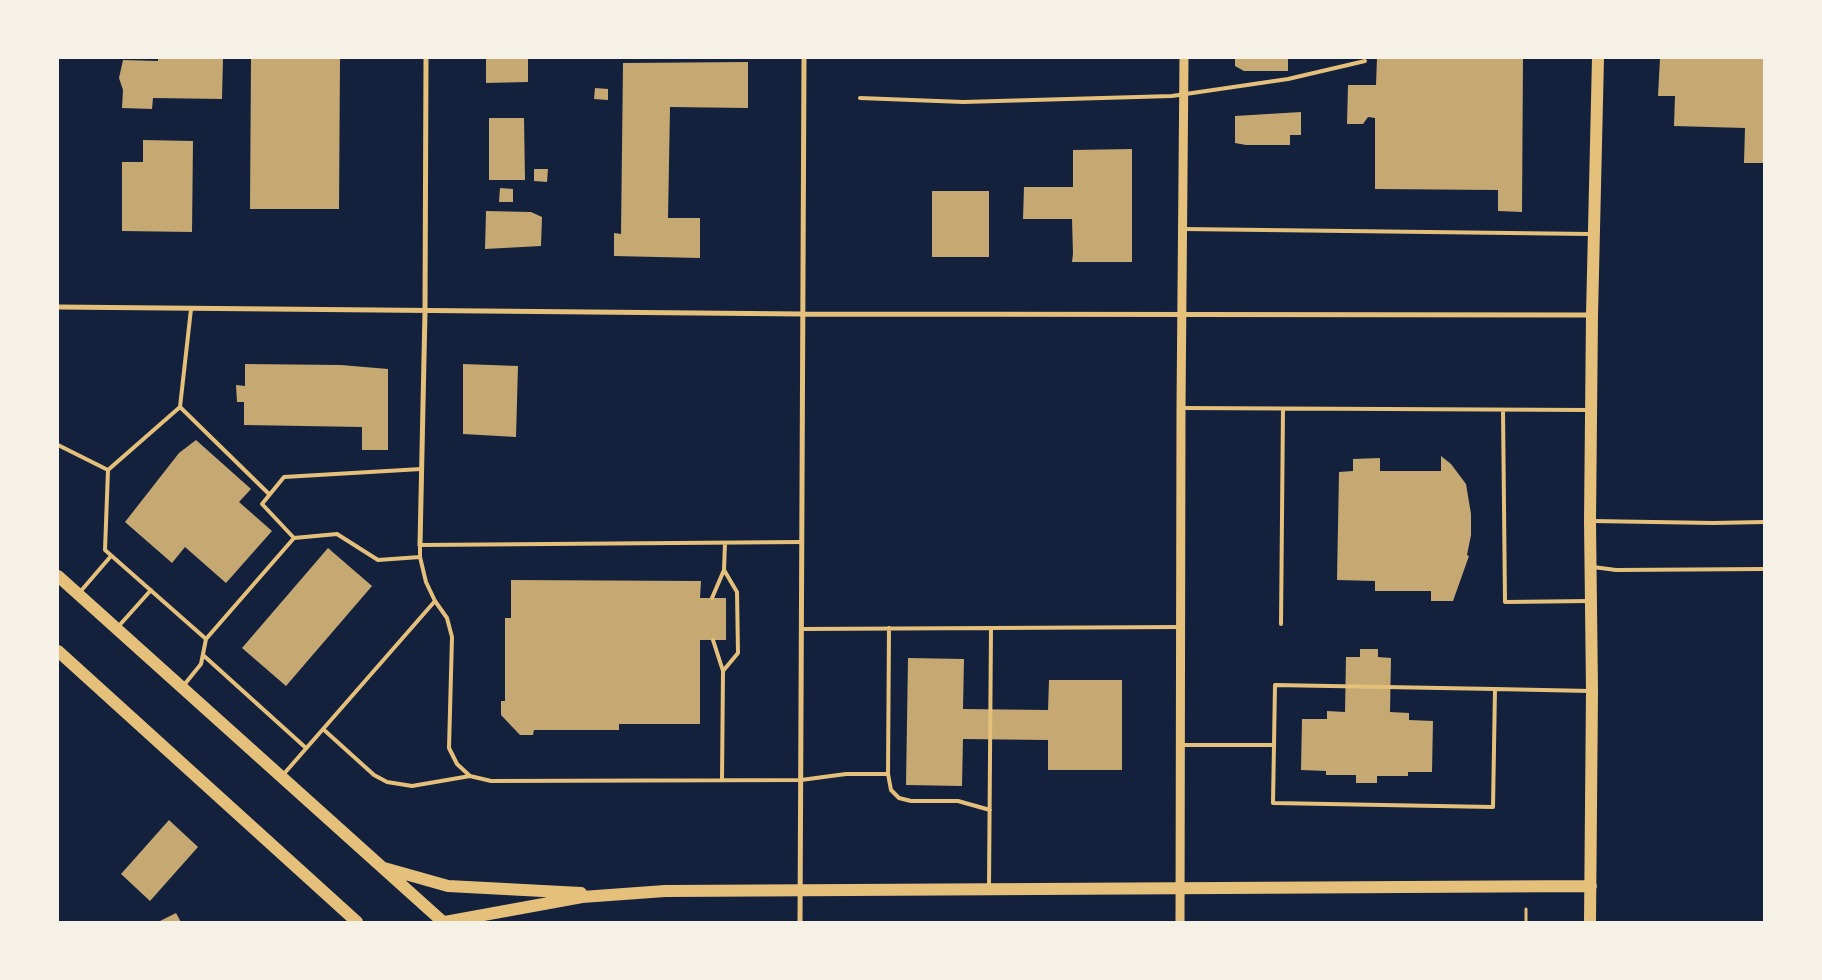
<!DOCTYPE html>
<style>
body{margin:0}
#map{position:relative;width:1822px;height:980px;overflow:hidden;background:#14213d;font-family:"Roboto Serif",serif}
canvas{display:block}
.frame{position:absolute;inset:0;border:59px solid #f6f1e7;pointer-events:none}
</style>
<div id="map">
<canvas width="1822" height="980"></canvas>
<div class="frame"></div>
</div>
<script>
const g = document.querySelector('canvas').getContext('2d');
g.lineJoin = 'round';
function fill(path, color) { g.fillStyle = color; g.fill(path, 'evenodd'); }
const poly = rows => new Path2D(rows.map(r => 'M' + r).join(''));
function stroke(path, color, width, dash) { g.strokeStyle = color; g.lineWidth = width; g.lineCap = dash ? 'butt' : 'round'; g.setLineDash(dash || []); g.stroke(path); }
const building = poly([
 [158,58,223,58,222,99,153,98,152,109,122,108,123,90,119,78,123,60,158,61],
 [251,58,340,58,339,209,250,209],
 [486,58,528,58,528,82,486,83],
 [1235,58,1288,58,1288,71,1244,71,1235,66],
 [1377,58,1523,58,1522,212,1498,211,1498,190,1375,189,1375,118,1368,117,1363,124,1347,124,1348,85,1376,85],
 [1660,58,1764,58,1764,163,1744,163,1745,128,1674,126,1675,96,1658,96],
 [748,62,748,108,670,107,668,218,700,218,700,258,614,256,614,233,621,234,623,63],
 [595,88,608,89,608,100,594,99],
 [1301,112,1301,135,1290,135,1290,145,1246,145,1235,143,1235,116],
 [489,118,524,118,525,180,489,180],
 [143,140,193,141,192,232,122,231,122,162,143,162],
 [1132,149,1132,262,1072,262,1073,254,1072,219,1023,219,1024,187,1073,187,1073,150],
 [534,169,548,169,547,182,534,181],
 [500,188,513,189,513,202,499,202],
 [932,191,989,191,989,257,932,257],
 [486,211,531,212,542,217,541,246,485,249],
 [245,364,341,365,388,369,388,450,362,450,362,427,244,425,244,402,237,402,236,385,245,386],
 [463,364,518,366,516,437,463,434],
 [196,440,251,489,239,502,272,531,226,583,185,547,172,563,125,522,179,453],
 [1441,456,1451,464,1466,484,1471,514,1471,535,1467,555,1469,556,1453,601,1431,601,1431,591,1375,591,1375,581,1337,580,1339,472,1353,471,1353,459,1380,458,1380,471,1441,471],
 [328,548,372,586,286,686,242,648],
 [511,580,701,581,700,598,726,598,726,640,700,640,700,724,619,724,619,730,534,730,533,735,520,735,501,715,501,701,505,701,505,618,511,618],
 [1360,649,1378,649,1378,657,1391,658,1390,712,1409,713,1409,720,1433,721,1432,772,1408,772,1408,776,1377,776,1377,783,1356,783,1356,775,1326,775,1326,771,1301,770,1302,719,1327,719,1327,711,1345,712,1346,657,1360,657],
 [908,658,964,659,963,709,1048,710,1049,680,1122,680,1122,770,1048,770,1048,740,963,739,962,786,906,785],
 [169,820,198,847,150,901,121,874],
 [176,913,181,922,158,922]
]);
const path = poly([
 [1526,922,1526,909]
]);
const service = poly([
 [860,98,963,102,1172,96,1288,79,1365,61],
 [1183,229,1591,234],
 [180,407,269,494],
 [1181,408,1589,410],
 [1503,410,1505,602,1589,601],
 [58,445,108,470,180,407,191,309],
 [108,470,105,550,206,639,294,538,262,504,284,477,421,469],
 [1592,521,1713,523,1764,522],
 [294,538,337,534,378,560,420,557],
 [802,542,420,545,420,557,426,582,435,601,447,618,452,637,449,748,457,764,470,776,491,781,801,780,846,774,888,774],
 [1593,567,1616,570,1764,569],
 [80,592,111,556],
 [712,598,724,570,725,543],
 [1281,624,1283,409],
 [117,628,151,590],
 [889,628,888,774,891,790,899,798,911,801,958,801,990,810],
 [802,629,1181,627],
 [713,640,723,671,722,780],
 [203,655,306,748],
 [723,671,738,653,737,592,724,570],
 [184,685,201,664,206,639],
 [323,729,374,775,387,782,412,786,470,776],
 [1180,745,1274,745,1273,803,1493,807,1495,689,1590,691],
 [1274,745,1275,685,1495,689],
 [282,776,435,601],
 [989,887,991,628]
]);
const minor = poly([
 [58,307,802,314,1591,315],
 [420,545,425,311,426,58],
 [800,922,804,58]
]);
const tertiary = poly([
 [1180,922,1181,408,1184,58]
]);
const primary = poly([
 [58,576,443,922],
 [58,651,357,922],
 [384,868,448,886,581,893],
 [445,922,582,897,665,891,1591,886],
 [1590,922,1592,691,1590,521,1592,315,1598,58]
]);
fill(building, '#c6a872');
stroke(path, '#e5c07b', 3);
stroke(service, '#e5c07b', 4);
stroke(minor, '#e5c07b', 5);
stroke(tertiary, '#e5c07b', 9);
stroke(primary, '#e5c07b', 12);
</script>
